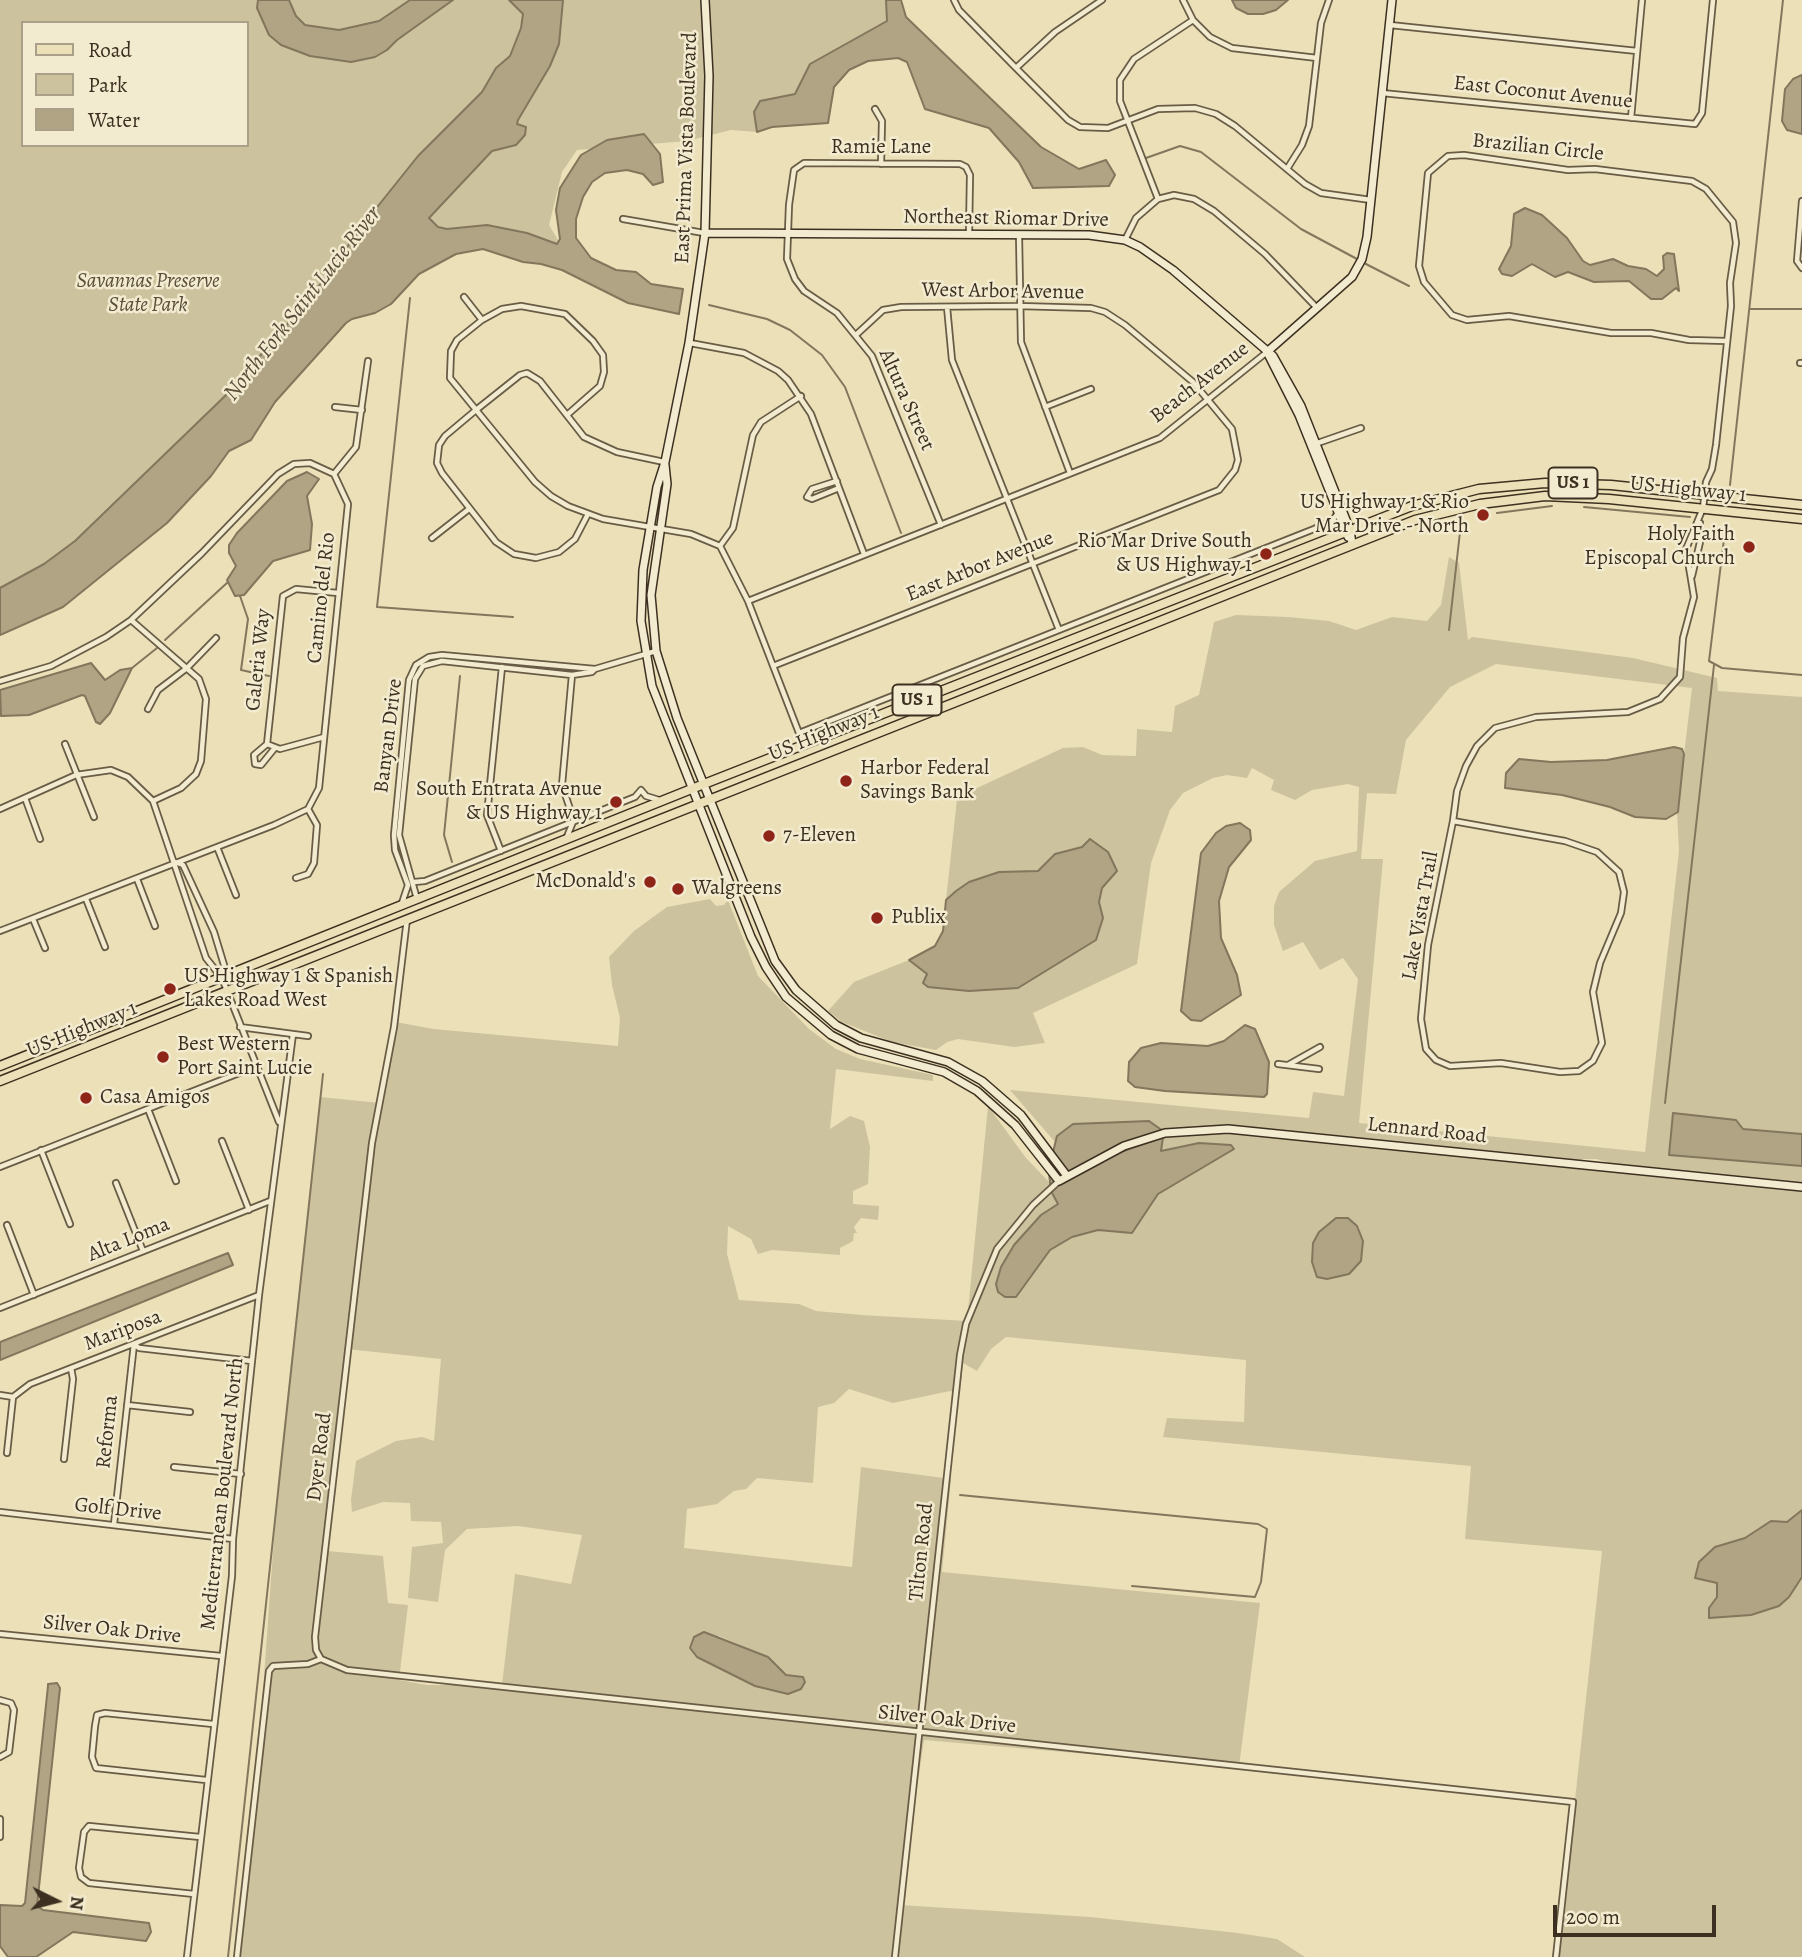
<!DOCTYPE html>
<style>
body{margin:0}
#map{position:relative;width:1802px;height:1957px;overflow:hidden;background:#ebe0b7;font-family:Alegreya,serif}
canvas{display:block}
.legend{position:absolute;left:21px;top:21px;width:228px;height:126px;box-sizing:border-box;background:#f2ebd0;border:2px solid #aaa08a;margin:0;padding:9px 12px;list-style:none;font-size:21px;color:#3d3021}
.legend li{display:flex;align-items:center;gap:14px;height:35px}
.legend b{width:35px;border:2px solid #aaa08a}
.north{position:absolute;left:21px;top:1866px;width:70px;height:70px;-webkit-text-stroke:5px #f2ebd0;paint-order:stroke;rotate:96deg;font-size:19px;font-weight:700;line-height:28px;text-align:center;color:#3d3021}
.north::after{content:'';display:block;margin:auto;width:24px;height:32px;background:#3d3021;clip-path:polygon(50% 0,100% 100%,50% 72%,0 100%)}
.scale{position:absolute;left:1553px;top:1905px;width:163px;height:32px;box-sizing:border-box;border:4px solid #3d3021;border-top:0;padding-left:9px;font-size:21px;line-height:24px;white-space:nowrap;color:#3d3021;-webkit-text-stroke:5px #f2ebd0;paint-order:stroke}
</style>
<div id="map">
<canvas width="1802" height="1957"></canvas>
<ul class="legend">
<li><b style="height:9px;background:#ebe0b7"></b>Road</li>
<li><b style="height:19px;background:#cdc29e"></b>Park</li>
<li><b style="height:19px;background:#b0a484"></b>Water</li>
</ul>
<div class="north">N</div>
<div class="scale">200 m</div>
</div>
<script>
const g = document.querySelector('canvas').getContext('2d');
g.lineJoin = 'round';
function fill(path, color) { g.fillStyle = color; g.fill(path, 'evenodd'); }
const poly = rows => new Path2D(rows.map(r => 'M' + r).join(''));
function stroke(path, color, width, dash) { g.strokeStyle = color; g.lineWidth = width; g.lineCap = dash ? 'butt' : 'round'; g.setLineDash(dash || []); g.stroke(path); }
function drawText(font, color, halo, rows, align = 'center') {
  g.font = font + ' Alegreya,serif'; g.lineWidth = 5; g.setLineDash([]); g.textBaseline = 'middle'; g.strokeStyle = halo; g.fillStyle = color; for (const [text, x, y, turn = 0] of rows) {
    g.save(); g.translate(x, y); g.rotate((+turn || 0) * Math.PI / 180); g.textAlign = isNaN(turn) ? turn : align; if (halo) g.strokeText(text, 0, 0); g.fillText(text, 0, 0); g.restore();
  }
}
const green = poly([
 [0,0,887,0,889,22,800,95,759,105,757,132,731,130,687,141,577,150,562,172,549,225,564,250,450,238,422,223,248,406,0,610],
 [23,23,247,23,247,145,23,145],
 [1449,557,1459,563,1468,640,1472,637,1633,658,1717,678,1718,691,1802,697,1802,1134,1743,1129,1669,1154,1802,1166,1802,1184,1623,1167,1596,1159,1583,1159,1578,1162,1257,1128,1197,1126,1163,1131,1149,1121,1114,1123,1057,1136,1055,1142,1010,1090,1309,1118,1313,1092,1344,1096,1358,979,1343,958,1320,970,1303,942,1283,951,1274,925,1274,906,1279,892,1315,861,1357,851,1359,787,1348,784,1312,790,1295,800,1271,790,1274,780,1252,768,1247,778,1227,775,1213,778,1183,793,1170,810,1151,863,1137,964,1033,1013,1045,1043,1014,1047,958,1039,947,1042,936,1050,892,1042,842,1022,828,1011,854,982,909,960,927,974,1018,988,1096,940,1103,918,1099,902,1102,888,1109,882,1108,852,1090,839,1082,847,1055,854,1038,871,999,872,969,882,946,900,958,790,961,788,962,795,1063,748,1083,747,1102,755,1136,756,1137,729,1172,732,1175,706,1199,695,1214,622,1236,615,1288,617,1329,621,1356,630,1392,617,1427,621,1441,605],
 [1496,664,1692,688,1677,813,1679,851,1645,1152,1359,1123,1383,859,1361,859,1367,793,1396,794,1406,740,1450,687],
 [710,899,716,906,724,905,728,900,758,976,809,1029,836,1049,860,1059,933,1075,933,1081,836,1069,830,1129,850,1116,864,1121,870,1147,868,1184,853,1191,853,1204,879,1206,878,1220,861,1218,854,1227,857,1233,854,1233,853,1241,840,1248,840,1255,772,1250,758,1254,751,1239,728,1226,727,1254,739,1300,799,1304,816,1311,862,1315,967,1321,988,1106,1026,1158,1050,1183,1058,1204,1041,1216,1014,1245,1016,1297,1050,1250,1072,1237,1098,1230,1132,1233,1158,1194,1234,1149,1180,1146,1161,1151,1163,1137,1166,1136,1228,1131,1256,1134,1802,1190,1802,1957,1558,1957,1602,1551,1465,1539,1471,1466,1163,1437,1167,1418,1244,1422,1246,1360,1006,1337,991,1349,977,1371,963,1363,960,1393,950,1391,893,1403,849,1389,834,1403,818,1407,813,1483,757,1478,746,1489,734,1491,717,1504,687,1509,684,1548,852,1567,861,1467,951,1479,942,1572,1260,1603,1239,1767,924,1740,900,1905,1090,1917,1238,1933,1277,1939,1305,1957,238,1957,263,1691,278,1481,320,1097,380,1103,395,1022,434,1029,618,1046,620,1018,612,985,609,957,634,931,667,907],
 [347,1349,441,1359,434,1441,422,1437,396,1441,356,1461,351,1500,352,1512,383,1502,410,1503,411,1521,441,1522,443,1543,412,1547,408,1598,438,1602,445,1550,467,1529,518,1526,582,1535,571,1584,515,1574,502,1685,427,1685,399,1680,408,1605,388,1603,383,1556,327,1551],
 [719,1636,768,1657,786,1675,788,1694,755,1686,697,1657]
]);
const water = poly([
 [258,0,289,0,296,16,305,25,339,30,379,21,410,0,453,0,397,40,387,50,375,57,351,62,310,56,281,45,269,35,257,8,258,0],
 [509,0,563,0,559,44,550,66,518,120,517,124,526,127,525,135,516,145,492,151,429,218,438,227,447,229,487,225,527,233,557,244,560,239,556,210,560,188,581,155,607,140,644,134,660,154,663,182,653,185,643,174,627,170,605,173,592,182,583,197,576,219,576,238,591,258,616,270,636,272,651,284,683,289,679,314,628,303,562,270,541,264,523,262,483,249,456,254,419,274,391,304,375,313,352,319,346,323,275,402,251,440,229,451,211,476,167,523,63,607,0,635,0,588,44,564,75,541,225,396,311,297,362,226,418,156,482,92,496,68,510,56,521,28,523,14,509,0],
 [886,0,901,0,906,17,1041,147,1079,169,1106,160,1115,175,1109,186,1033,188,1019,162,989,128,925,109,907,62,898,58,868,61,849,70,834,87,828,123,772,127,757,132,754,112,760,101,795,94,810,64,887,21,886,0],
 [1232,0,1288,0,1276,10,1263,14,1248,14,1236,8,1232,0],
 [1802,75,1802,134,1787,130,1782,121,1785,89,1793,79,1802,75],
 [1525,208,1542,215,1567,238,1583,261,1590,265,1613,259,1628,266,1646,269,1657,276,1664,269,1663,256,1667,253,1674,254,1679,291,1676,288,1662,299,1651,299,1629,281,1594,282,1568,272,1555,277,1532,264,1512,276,1502,274,1499,269,1511,246,1514,214,1525,208],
 [307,472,319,479,307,496,312,524,310,550,273,561,244,595,235,596,227,580,236,566,229,553,229,545,237,533,287,481,307,472],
 [91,663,105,680,120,670,132,668,110,713,100,724,96,722,85,696,82,695,29,715,1,716,0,690,91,663],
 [1674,747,1682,749,1684,754,1678,812,1666,819,1635,817,1610,807,1562,795,1505,788,1506,773,1519,759,1551,762,1607,760,1674,747],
 [1240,823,1250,830,1251,840,1229,867,1219,901,1221,938,1237,975,1241,995,1201,1021,1191,1020,1181,1011,1201,853,1216,833,1226,826,1240,823],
 [1090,839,1108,852,1117,871,1102,888,1099,902,1103,918,1096,940,1018,988,969,991,928,987,923,983,927,974,909,960,935,946,943,931,946,900,956,891,969,882,999,872,1038,871,1055,854,1082,847,1090,839],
 [1245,1025,1255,1029,1269,1062,1267,1094,1264,1097,1165,1091,1135,1087,1128,1081,1129,1062,1141,1048,1161,1043,1208,1046,1224,1041,1245,1025],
 [1673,1113,1736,1120,1743,1129,1802,1134,1802,1166,1669,1155,1673,1113],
 [1149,1121,1163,1131,1123,1143,1068,1172,1053,1152,1057,1136,1073,1124,1149,1121],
 [1163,1137,1161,1151,1199,1143,1231,1145,1234,1149,1158,1194,1132,1233,1098,1230,1072,1237,1050,1250,1016,1297,1005,1297,998,1292,996,1284,1001,1267,1014,1245,1041,1215,1058,1204,1051,1191,1049,1173,1058,1185,1098,1160,1163,1137],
 [1336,1218,1348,1218,1357,1226,1363,1241,1361,1261,1349,1274,1327,1279,1317,1277,1312,1262,1313,1243,1319,1232,1336,1218],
 [228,1253,233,1265,0,1360,0,1342,228,1253],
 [1802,1510,1802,1577,1789,1597,1779,1606,1751,1615,1709,1618,1709,1608,1717,1597,1717,1583,1695,1578,1699,1562,1715,1547,1745,1538,1771,1521,1787,1522,1802,1510],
 [704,1632,768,1657,786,1675,803,1677,805,1682,801,1689,788,1694,755,1686,697,1657,690,1648,694,1637,704,1632],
 [57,1683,60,1688,37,1906,43,1910,149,1923,151,1932,146,1941,73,1932,36,1957,8,1957,0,1946,0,1905,22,1906,25,1903,48,1686,48,1684,57,1683]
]);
const stream = poly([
 [1146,158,1180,146,1201,152,1301,229,1357,259],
 [1364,263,1409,286],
 [410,298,377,607,513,617],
 [709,305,767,319,790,330,822,355,845,387,901,533],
 [1750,309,1802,309],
 [1730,485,1783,0],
 [1584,507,1690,517],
 [1497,513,1552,506],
 [1726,523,1709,661,1722,668,1802,675],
 [240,596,248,619,241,670,269,676],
 [1449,630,1461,523],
 [165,640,228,582],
 [132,668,157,648],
 [452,862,444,835,460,676],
 [1665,1103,1714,665],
 [960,1495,1258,1524,1267,1529,1261,1582,1255,1597,1132,1586],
 [228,1957,323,1074]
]);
const street = poly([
 [954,0,959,10,1016,68,1068,120,1080,127,1108,128,1158,109,1195,108,1216,114,1235,126,1305,184,1321,193,1371,200],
 [1183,0,1193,20,1210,37,1232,48,1317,58],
 [1390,25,1637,51],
 [1016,68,1055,32,1102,0],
 [1382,93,1695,124,1702,113,1713,0],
 [875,109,882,121,881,164],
 [1631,118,1642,0],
 [1287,169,1302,145,1309,126,1321,23,1329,0],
 [1158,199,1120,101,1120,80,1134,59,1193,20],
 [1802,201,1797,261,1802,268],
 [623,219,704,233],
 [1019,235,1021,342,1070,473],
 [1125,240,1136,218,1158,199,1174,195,1194,199,1214,211,1265,254,1317,308],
 [464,297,482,320],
 [947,307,952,360,1059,630],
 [690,343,744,353,778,371,788,380,811,414,864,554],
 [1800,363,1802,363],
 [335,407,362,410],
 [1045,407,1091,389],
 [567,415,600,386,604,372,603,355,593,341,565,314,521,306,502,309,482,320,457,340,451,351,450,378,535,482,551,496,568,506,603,519,691,534,720,546,748,601,799,733,1314,529,1332,521,1338,513],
 [1315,444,1361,428],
 [334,474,356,447,368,361],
 [837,481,812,489,807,497,812,499,839,488],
 [588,514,575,539,559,552,536,558,514,554,496,542,442,473,437,463,439,445,445,436,476,410,520,375,527,373,540,381,584,437,617,452,664,462],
 [941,525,872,356,837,313,804,291,795,279,787,259,789,205,794,170,804,163,960,164,966,167,970,175,969,234],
 [432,538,469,509],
 [720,546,733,528,753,435,761,422,801,396],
 [1692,576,1700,542,1700,523],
 [748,601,1160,438,1267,352],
 [131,620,199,679,206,699,201,761,196,774,181,788,153,801],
 [773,666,1219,490,1235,470,1238,460,1232,429,1193,382,1125,325,1105,312,1091,308,1018,306,901,307,883,310,857,334],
 [572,675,562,785,574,821],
 [0,681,51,666,106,637,131,620,202,553,278,474,294,464,310,463,334,474,348,504,319,788,308,809,274,825,0,931],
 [148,709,158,690,187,668,216,638],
 [65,744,94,817],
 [267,744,283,596,296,589,338,593],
 [267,744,280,749,324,737],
 [267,744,254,755,255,764,261,765,274,749],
 [25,798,40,839],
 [0,809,76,775,111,770,128,777,153,801,206,958,221,977],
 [1453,821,1457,791,1466,766,1477,746,1495,728,1536,717,1628,712,1660,699,1680,677,1683,638,1694,597,1686,549,1703,508,1706,482,1712,469,1716,445,1731,306,1730,283,1736,243,1733,222,1706,189,1692,181,1595,169,1568,170,1464,155,1448,156,1428,173,1419,266,1424,282,1452,315,1467,320,1509,316,1611,333,1651,333,1689,340,1726,341],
 [1453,821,1565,841,1597,852,1619,872,1624,892,1621,913,1600,963,1593,992,1602,1043,1593,1061,1579,1071,1560,1072,1501,1063,1450,1066,1436,1060,1426,1049,1421,1019,1428,945,1453,821],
 [566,839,573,822],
 [217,847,236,895],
 [501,851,487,815,502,667],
 [175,862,183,865,214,932,224,965,222,978,279,1122],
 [296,878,308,874,314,863,317,825,308,809],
 [137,879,155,926],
 [414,882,425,881,635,797,641,790,646,796,659,800],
 [86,899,105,947],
 [417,899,399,835,415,679,423,666,442,661,572,675,592,672,595,669,656,651],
 [402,903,408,885,395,850,394,835,409,680,416,665,429,657,442,655,595,669],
 [33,919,45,948],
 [240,1027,308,1036],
 [1278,1064,1319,1069],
 [1288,1065,1320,1047],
 [148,1109,176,1181],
 [222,1141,249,1210],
 [41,1150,70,1224],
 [0,1167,257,1066],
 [116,1183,143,1251],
 [7,1225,34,1295],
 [0,1308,270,1201],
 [0,1395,13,1397,30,1384,259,1295],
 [127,1405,190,1412],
 [7,1453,13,1397],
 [64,1459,73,1379,71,1368],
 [174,1467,241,1474],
 [0,1512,233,1539],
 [114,1524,134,1344,139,1348,252,1361],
 [0,1634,221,1656],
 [321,1659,347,1670,1573,1802,1556,1957],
 [0,1700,11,1703,14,1710,9,1752,0,1757],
 [206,1780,96,1768,92,1757,95,1726,97,1715,105,1713,213,1724],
 [0,1819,0,1837],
 [194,1894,89,1883,81,1877,79,1868,84,1832,89,1826,200,1837],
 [187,1957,232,1576,233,1539,259,1295,293,1034],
 [237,1957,269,1671,273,1666,308,1664,321,1659,316,1650,315,1637,372,1143,394,1027,407,919],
 [895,1957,960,1355,966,1324,997,1249,1033,1205,1059,1181]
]);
const secondary = poly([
 [705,0,709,76,705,233,689,343,665,462,657,487,643,570,641,621,652,686,751,937,766,967,786,997,831,1035,858,1049,944,1072,977,1091,1015,1125,1059,1181,1124,1146,1165,1133,1228,1129,1802,1187],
 [705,233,1089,235,1125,240,1140,247,1173,270,1273,356,1301,406,1350,530,1352,544],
 [1267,352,1352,277,1362,259,1367,237,1392,0],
 [1267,352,1299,415,1348,537],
 [665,465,667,484,651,595,656,651,677,718,775,961,796,990,836,1025,861,1038,948,1062,982,1081,1021,1115,1067,1176]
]);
const primary = poly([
 [0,1066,704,784,1412,506,1479,489,1545,483,1611,485,1802,505],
 [0,1081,1415,520,1480,504,1545,496,1609,499,1802,519]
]);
const markers = [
 [1483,515,7,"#8f2418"],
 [1749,547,7,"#8f2418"],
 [1266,554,7,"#8f2418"],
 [846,781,7,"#8f2418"],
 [616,802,7,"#8f2418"],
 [769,836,7,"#8f2418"],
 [650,882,7,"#8f2418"],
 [678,889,7,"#8f2418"],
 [877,918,7,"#8f2418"],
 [170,989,7,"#8f2418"],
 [163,1057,7,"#8f2418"],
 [86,1098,7,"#8f2418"]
];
const shields = [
 [1573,483,49],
 [917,700,49]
];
const shieldNames = [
 ["US 1",1573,483],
 ["US 1",917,700]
];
const streetNames = [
 ["East Coconut Avenue",1543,93,6],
 ["East Prima Vista Boulevard",687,148,-88],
 ["Ramie Lane",881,148],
 ["Brazilian Circle",1538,148,6],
 ["Northeast Riomar Drive",1006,219,1],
 ["West Arbor Avenue",1003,292,1],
 ["Beach Avenue",1200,383,-38],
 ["Altura Street",906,400,66],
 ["US Highway 1",1688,490,6],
 ["East Arbor Avenue",980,567,-22],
 ["Camino del Rio",322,598,-84],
 ["Galeria Way",259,660,-84],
 ["US Highway 1",824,734,-22],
 ["Banyan Drive",389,736,-83],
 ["Lake Vista Trail",1421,916,-80],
 ["US Highway 1",82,1030,-22],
 ["Lennard Road",1427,1131,6],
 ["Alta Loma",129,1240,-22],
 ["Mariposa",123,1331,-21],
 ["Reforma",108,1432,-84],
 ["Dyer Road",320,1457,-83],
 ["Mediterranean Boulevard North",223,1494,-84],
 ["Golf Drive",118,1510,6],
 ["Tilton Road",922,1552,-84],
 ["Silver Oak Drive",112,1630,6],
 ["Silver Oak Drive",947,1720,6]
];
const parkNames = [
 ["Savannas Preserve",148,282],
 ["State Park",148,306]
];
const poiNames = [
 ["US Highway 1 & Rio",1469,503,"right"],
 ["Mar Drive - North",1469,527,"right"],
 ["Holy Faith",1735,535,"right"],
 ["Episcopal Church",1735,559,"right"],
 ["Rio Mar Drive South",1252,542,"right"],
 ["& US Highway 1",1252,566,"right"],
 ["Harbor Federal",860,769],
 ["Savings Bank",860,793],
 ["South Entrata Avenue",602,790,"right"],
 ["& US Highway 1",602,814,"right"],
 ["7-Eleven",783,836],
 ["McDonald's",636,882,"right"],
 ["Walgreens",692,889],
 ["Publix",891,918],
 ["US Highway 1 & Spanish",184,977],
 ["Lakes Road West",184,1001],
 ["Best Western",177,1045],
 ["Port Saint Lucie",177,1069],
 ["Casa Amigos",100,1098]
];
const waterNames = [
 ["North Fork Saint Lucie River",303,304,-52]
];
fill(green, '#cdc29e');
fill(water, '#b0a484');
stroke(water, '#82765c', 2);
stroke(stream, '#82765c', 2);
stroke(street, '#685c46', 8);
stroke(secondary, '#3d3021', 10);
stroke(primary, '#3d3021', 11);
stroke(street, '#f2ebd0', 4.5);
stroke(secondary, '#f2ebd0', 7);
stroke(primary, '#ebe0b7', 8);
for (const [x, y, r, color] of markers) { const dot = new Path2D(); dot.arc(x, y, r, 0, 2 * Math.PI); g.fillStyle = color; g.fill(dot); stroke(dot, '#f2ebd0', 2.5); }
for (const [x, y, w] of shields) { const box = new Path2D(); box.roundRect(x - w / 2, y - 15.5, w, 31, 5); g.fillStyle = '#f2ebd0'; g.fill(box); stroke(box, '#3d3021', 2); }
drawText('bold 19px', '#3d3021', null, shieldNames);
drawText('21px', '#3d3021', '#f2ebd0', streetNames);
drawText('italic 21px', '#5a4d3a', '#f2ebd0', parkNames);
drawText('21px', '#3d3021', '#f2ebd0', poiNames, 'left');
drawText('italic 23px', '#5a4d3a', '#f2ebd0', waterNames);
</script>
